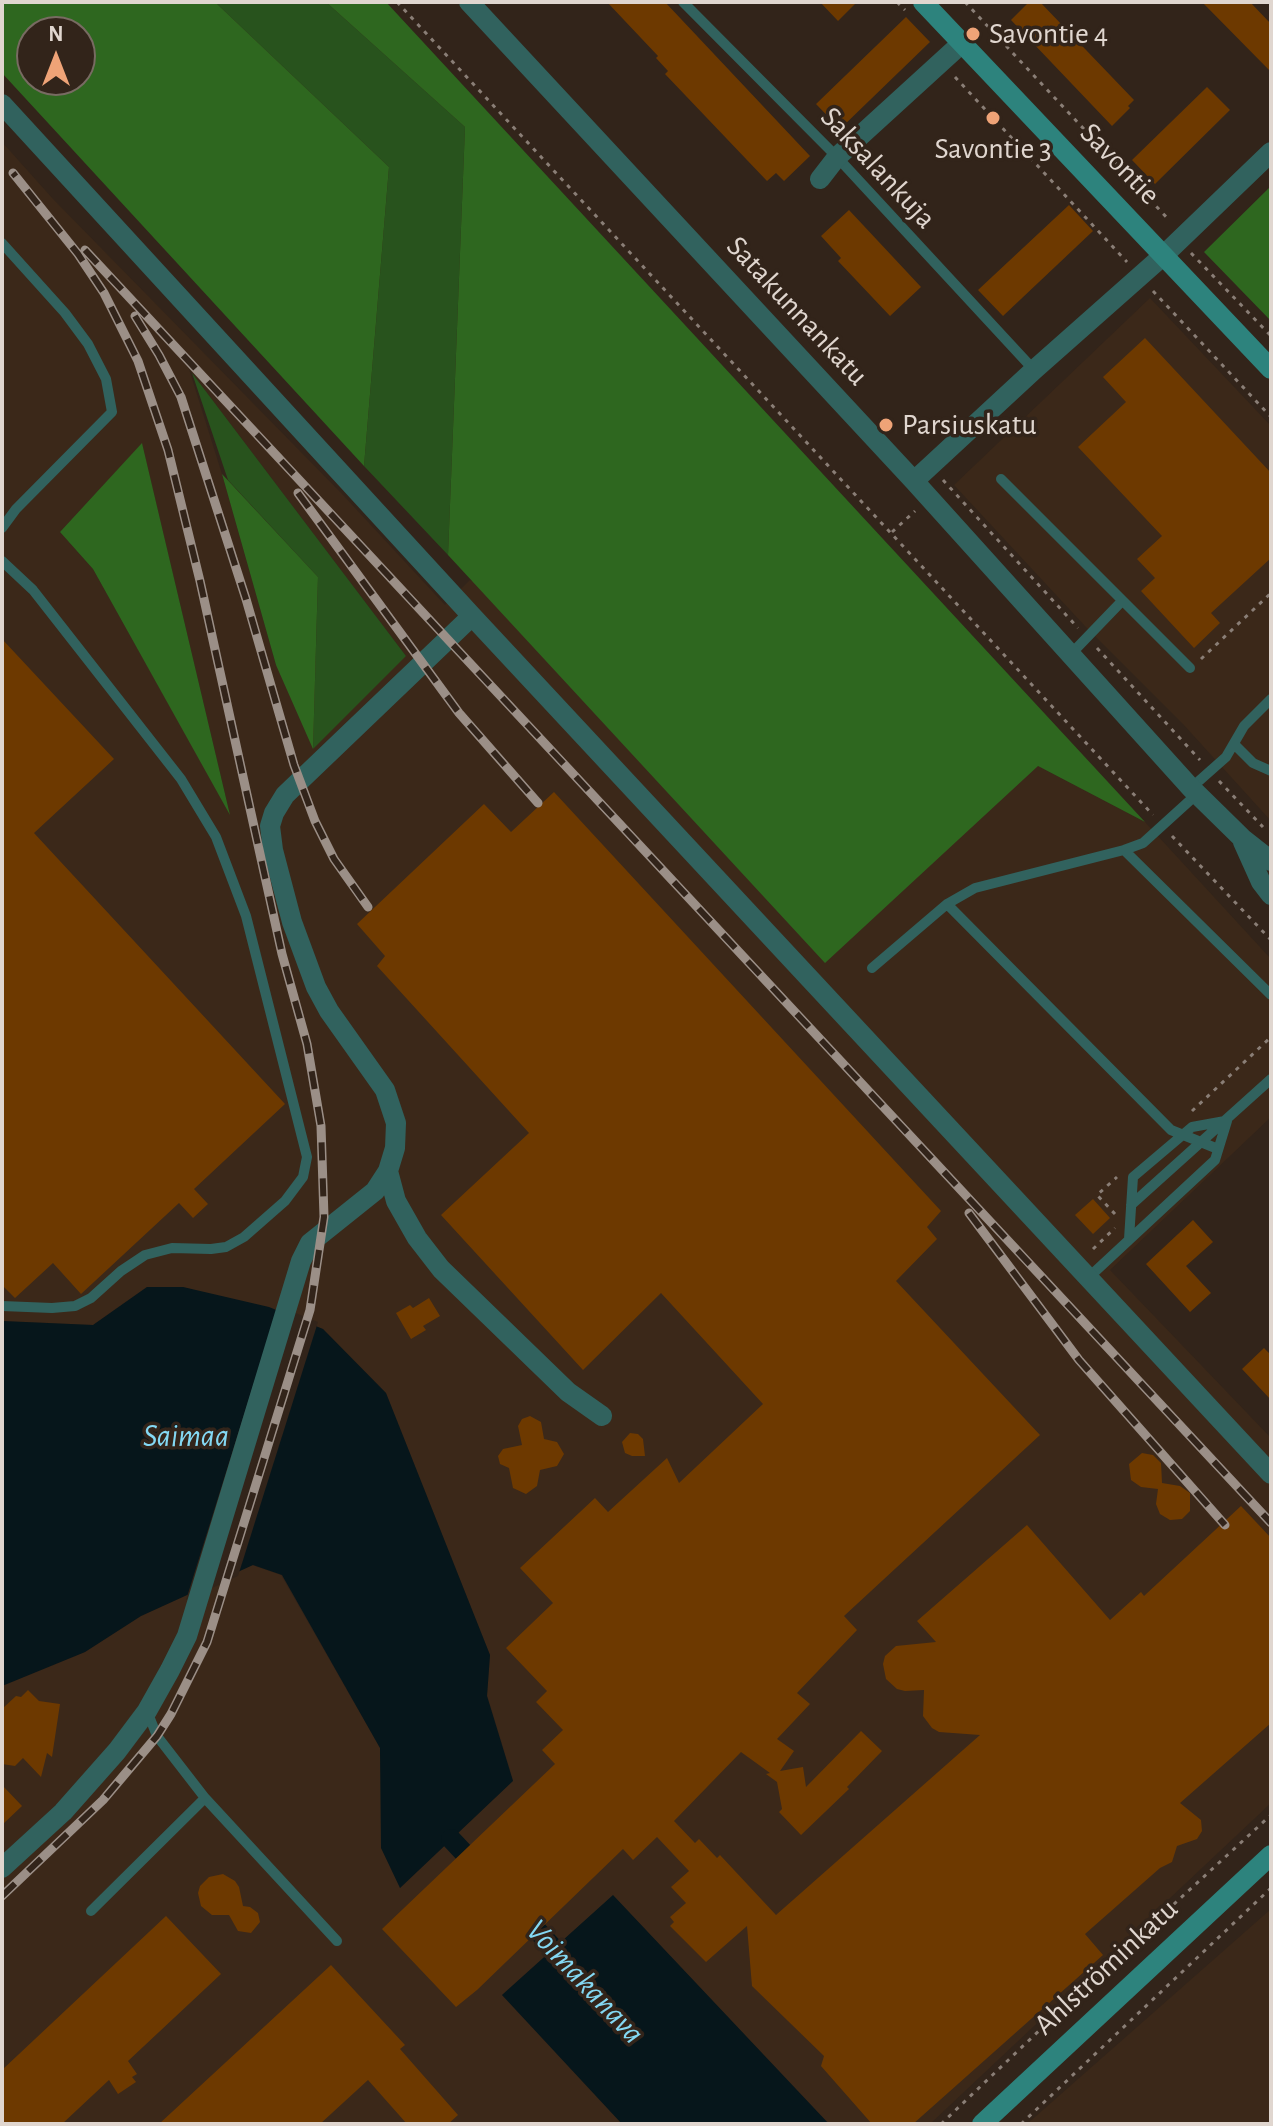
<!DOCTYPE html>
<meta charset="utf-8">
<style>
body{margin:0}
#map{position:relative;width:1273px;height:2126px;overflow:hidden;background:#32241a;font-family:"Alegreya Sans",sans-serif}
canvas{display:block}
.frame{position:absolute;inset:0;border:4px solid #e0d6cf;pointer-events:none}
.north{position:absolute;left:16px;top:16px;width:80px;height:80px;box-sizing:border-box;background:#32241a;border:2px solid #786b62;border-radius:50%;rotate:0deg;font-size:22px;font-weight:700;line-height:32px;text-align:center;color:#e0d6cf}
.north::after{content:'';display:block;margin:auto;width:28px;height:36px;background:#efa377;clip-path:polygon(50% 0,100% 100%,50% 72%,0 100%)}
</style>
<div id="map">
<canvas width="1273" height="2126"></canvas>
<div class="frame"></div>
<div class="north">N</div>
</div>
<script>
const g = document.querySelector('canvas').getContext('2d');
g.lineJoin = 'round';
function fill(path, color) { g.fillStyle = color; g.fill(path, 'evenodd'); }
const poly = rows => new Path2D(rows.map(r => 'M' + r).join(''));
function stroke(path, color, width, dash) { g.strokeStyle = color; g.lineWidth = width; g.lineCap = dash ? 'butt' : 'round'; g.setLineDash(dash || []); g.stroke(path); }
function drawText(font, color, halo, rows, align = 'center') {
  g.font = font + ' "Alegreya Sans",sans-serif'; g.lineWidth = 7; g.setLineDash([]); g.textBaseline = 'middle'; g.strokeStyle = halo; g.fillStyle = color; for (const [text, x, y, turn = 0] of rows) {
    g.save(); g.translate(x, y); g.rotate((+turn || 0) * Math.PI / 180); g.textAlign = isNaN(turn) ? turn : align; if (halo) g.strokeText(text, 0, 0); g.fillText(text, 0, 0); g.restore();
  }
}
const built = poly([
 [2,142,53,199,343,495,445,605,470,580,1038,766,1145,822,1271,959,1271,1117,1110,1270,1271,1438,1271,1803,930,2124,829,2124,613,1896,502,1995,622,2124,2,2124,2,1686,85,1652,141,1616,252,1565,281,1575,380,1748,382,1796,400,1888,513,1780,487,1695,490,1655,386,1393,323,1329,183,1287,147,1287,93,1325,2,1321],
 [189,369,406,656,276,665,222,474],
 [142,444,229,811,93,569,60,532],
 [1150,298,1271,426,1271,821,1183,724,1084,625,954,485],
 [1271,1909,1271,2124,1027,2124]
]);
const green = poly([
 [215,2,326,2,465,127,448,555,364,466,389,167],
 [192,373,406,656,313,749,318,577,228,480]
]);
const forest = poly([
 [2,2,215,2,389,167,364,466,2,73],
 [32,32,80,32,80,80,32,80],
 [326,2,386,2,1145,822,1038,766,825,963,448,555,465,127],
 [1271,186,1271,321,1204,252],
 [142,443,230,815,93,569,60,532],
 [222,474,318,577,313,749,276,665]
]);
const water = poly([
 [147,1287,183,1287,269,1307,323,1329,386,1393,490,1655,487,1696,513,1781,400,1888,381,1848,380,1748,282,1575,253,1565,141,1616,85,1652,2,1686,2,1321,93,1325],
 [613,1895,829,2124,622,2124,502,1995]
]);
const pier = poly([
 [278,1306,318,1322,238,1576,186,1600]
]);
const canal = poly([
 [451,1839,481,1871],
 [520,1912,572,1968]
]);
const building = poly([
 [607,2,665,2,810,156,784,181,776,173,767,181,665,74,668,71,656,58,658,56],
 [820,2,857,2,838,21],
 [1029,2,1040,2,1134,100,1128,106,1130,108,1112,126,1011,20],
 [1202,2,1250,2,1271,24,1271,72],
 [906,17,930,42,840,129,816,104],
 [1207,87,1230,110,1155,184,1132,160],
 [1069,205,1093,231,1003,316,978,290],
 [849,210,921,287,890,316,838,261,841,258,821,236],
 [1145,338,1271,473,1271,558,1211,613,1220,623,1194,648,1141,591,1155,578,1137,559,1162,536,1078,447,1126,402,1103,377],
 [2,639,114,759,34,833,285,1104,194,1189,208,1204,193,1218,179,1203,81,1294,53,1263,15,1298,2,1285],
 [554,792,941,1211,927,1227,937,1239,896,1281,1040,1435,844,1616,857,1630,797,1693,810,1704,777,1739,794,1751,780,1771,803,1767,806,1787,861,1731,882,1751,847,1787,849,1789,801,1835,779,1812,782,1809,777,1782,766,1774,770,1773,741,1752,674,1821,695,1843,699,1839,717,1858,720,1855,776,1915,980,1735,939,1732,932,1728,923,1716,924,1690,905,1691,897,1689,886,1679,883,1664,885,1656,896,1646,936,1642,917,1621,1027,1525,1110,1620,1141,1592,1144,1596,1241,1506,1271,1538,1271,1723,1180,1803,1201,1820,1202,1831,1197,1839,1177,1846,1172,1862,1160,1868,1085,1934,1103,1955,913,2124,872,2124,821,2066,824,2056,752,1986,747,1926,706,1962,670,1926,674,1922,670,1917,686,1903,671,1887,689,1871,657,1837,633,1860,623,1849,477,1990,456,2007,382,1929,555,1764,542,1750,563,1730,536,1702,547,1691,506,1648,553,1603,520,1568,595,1498,608,1512,667,1458,679,1483,763,1404,661,1293,583,1370,441,1215,529,1133,377,966,385,956,357,924,484,804,511,832],
 [1093,1199,1110,1218,1093,1234,1075,1215],
 [1193,1220,1213,1242,1186,1266,1211,1293,1190,1312,1146,1264],
 [429,1298,440,1316,423,1326,426,1330,411,1339,396,1313,410,1305,413,1308],
 [1264,1348,1271,1355,1271,1400,1242,1369],
 [530,1416,541,1422,544,1439,557,1442,564,1454,557,1466,540,1470,537,1486,526,1494,513,1488,509,1468,500,1464,498,1456,503,1449,522,1445,518,1426,522,1419],
 [630,1433,638,1434,643,1439,645,1456,632,1456,625,1453,622,1442],
 [1142,1453,1153,1455,1161,1463,1162,1483,1180,1486,1190,1493,1190,1511,1182,1519,1170,1520,1160,1514,1156,1504,1158,1489,1141,1487,1131,1480,1129,1464],
 [28,1690,39,1701,60,1704,52,1757,47,1753,41,1777,23,1758,15,1766,2,1764,2,1709,16,1696,21,1697],
 [2,1785,22,1806,2,1825],
 [223,1874,235,1881,239,1887,243,1906,250,1907,258,1913,260,1922,251,1933,238,1931,229,1915,212,1915,201,1906,198,1893,200,1886,209,1877],
 [166,1916,221,1974,128,2061,137,2074,132,2077,136,2082,118,2094,109,2080,62,2124,2,2124,2,2070],
 [331,1965,405,2045,400,2049,458,2115,448,2124,407,2124,368,2080,320,2124,159,2124]
]);
const path = poly([
 [397,2,1153,815],
 [897,2,905,10],
 [965,2,1170,221],
 [955,77,1127,262],
 [1191,253,1271,336],
 [1153,291,1271,417],
 [943,480,1078,628],
 [892,532,915,511],
 [1097,648,1200,760],
 [1201,659,1271,593],
 [1219,781,1263,827],
 [1172,836,1271,940],
 [1192,1111,1271,1037],
 [1115,1214,1097,1195,1117,1177],
 [1093,1249,1115,1228],
 [941,2124,1125,1949,1271,1815],
 [1021,2124,1271,1888]
]);
const lane = poly([
 [683,2,837,157,1034,370],
 [2,243,65,313,88,344,106,379,112,412,16,509,2,528],
 [1001,479,1190,668],
 [2,561,33,590,181,779,216,837,246,916,307,1157,303,1177,285,1201,244,1237,226,1247,211,1249,172,1248,145,1255,121,1271,91,1298,75,1306,52,1308,2,1306],
 [1070,655,1122,601],
 [1234,744,1253,763,1271,771],
 [1191,788,1226,757,1244,726,1271,699],
 [1124,850,1271,995],
 [947,904,1171,1130,1218,1149],
 [872,968,947,904,975,888,1124,850,1143,843,1197,794],
 [1131,1205,1271,1079],
 [1129,1239,1133,1177,1192,1127,1225,1121],
 [1087,1279,1215,1160,1227,1121],
 [147,1711,157,1736,205,1798,337,1941],
 [91,1911,205,1798]
]);
const street = poly([
 [469,2,914,481,1191,788,1242,838,1271,861],
 [2,104,472,616,1271,1474],
 [820,179,837,157,962,43],
 [914,481,1034,370,1165,254,1271,152],
 [1243,842,1261,882,1271,895],
 [388,1171,396,1201,417,1238,441,1269,568,1392,602,1416],
 [2,1868,63,1812,117,1751,147,1711,170,1670,187,1636,301,1261,310,1243,375,1191,388,1171,395,1148,396,1123,385,1090,329,1011,316,987,292,922,273,850,270,826,274,813,285,795,472,616]
]);
const secondary = poly([
 [923,2,1271,369],
 [982,2124,1271,1855]
]);
const rail = poly([
 [85,250,1271,1523],
 [135,316,159,355,181,397,246,599,294,765,315,821,334,859,368,907],
 [298,493,459,713,538,803],
 [969,1213,1079,1360,1225,1525],
 [2,1896,103,1800,157,1736,171,1714,207,1642,310,1310,324,1217,321,1126,307,1044,282,954,200,581,168,450,138,361,104,293,78,254,13,173]
]);
const markers = [
 [973,34,8,"#efa377"],
 [993,118,8,"#efa377"],
 [886,425,8,"#efa377"]
];
const poiNames = [
 ["Savontie 4",989,34],
 ["Savontie 3",993,149,"center"],
 ["Parsiuskatu",902,425]
];
const streetNames = [
 ["Savontie",1120,164,46],
 ["Saksalankuja",878,168,47],
 ["Satakunnankatu",797,311,47],
 ["Ahlströminkatu",1106,1967,-43]
];
const waterNames = [
 ["Saimaa",186,1436],
 ["Voimakanava",585,1982,47]
];
fill(built, '#3b2819');
fill(green, '#28531d');
fill(forest, '#2e671f');
fill(water, '#06161b');
fill(pier, '#32241a');
stroke(canal, '#06161b', 20);
fill(building, '#6d3900');
stroke(path, '#8a7e76', 3, [4, 6]);
stroke(lane, '#31625e', 10);
stroke(street, '#31625e', 20);
stroke(secondary, '#2d837d', 20);
stroke(rail, '#9b8f87', 9);
stroke(rail, '#32241a', 6, [18]);
for (const [x, y, r, color] of markers) { const dot = new Path2D(); dot.arc(x, y, r, 0, 2 * Math.PI); g.fillStyle = color; g.fill(dot); stroke(dot, '#32241a', 3); }
drawText('30px', '#e0d6cf', '#32241a', poiNames, 'left');
drawText('30px', '#e0d6cf', '#32241a', streetNames);
drawText('italic 32px', '#84d8f3', '#32241a', waterNames);
</script>
